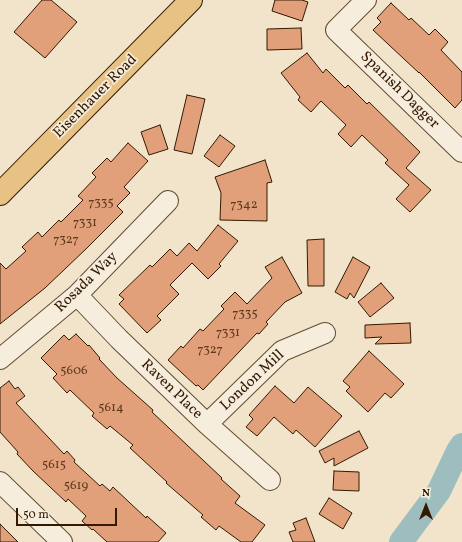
<!DOCTYPE html>
<style>
body{margin:0}
#map{position:relative;width:462px;height:542px;overflow:hidden;background:#f1e4ca;font-family:Vollkorn,serif}
canvas{display:block}
.north{position:absolute;left:406px;top:486px;width:40px;height:40px;-webkit-text-stroke:3px #f6eddd;paint-order:stroke;rotate:0deg;font-size:11px;font-weight:700;line-height:16px;text-align:center;color:#321900}
.north::after{content:'';display:block;margin:auto;width:14px;height:18px;background:#321900;clip-path:polygon(50% 0,100% 100%,50% 72%,0 100%)}
.scale{position:absolute;left:16px;top:508px;width:101px;height:18px;box-sizing:border-box;border:2px solid #321900;border-top:0;padding-left:5px;font-size:12px;line-height:14px;white-space:nowrap;color:#321900;-webkit-text-stroke:3px #f6eddd;paint-order:stroke}
</style>
<div id="map">
<canvas width="462" height="542"></canvas>
<div class="north">N</div>
<div class="scale">50 m</div>
</div>
<script>
const g = document.querySelector('canvas').getContext('2d');
g.lineJoin = 'round';
const poly = rows => new Path2D(rows.map(r => 'M' + r).join(''));
function stroke(path, color, width, dash) { g.strokeStyle = color; g.lineWidth = width; g.lineCap = dash ? 'butt' : 'round'; g.setLineDash(dash || []); g.stroke(path); }
function fill(path, color) { g.fillStyle = color; g.fill(path, 'evenodd'); }
function drawText(font, color, halo, rows, align = 'center') {
  g.font = font + ' Vollkorn,serif'; g.lineWidth = 3.5; g.setLineDash([]); g.textBaseline = 'middle'; g.strokeStyle = halo; g.fillStyle = color; for (const [text, x, y, turn = 0] of rows) {
    g.save(); g.translate(x, y); g.rotate((+turn || 0) * Math.PI / 180); g.textAlign = isNaN(turn) ? turn : align; if (halo) g.strokeText(text, 0, 0); g.fillText(text, 0, 0); g.restore();
  }
}
const river = poly([
 [401,542,439,491,458,451,462,445]
]);
const building = poly([
 [42,0,51,0,77,22,45,58,14,32,42,0],
 [275,0,302,0,308,2,302,21,272,11,275,0],
 [391,3,409,20,411,18,429,35,435,29,448,42,441,50,462,72,462,100,455,108,419,72,419,73,373,30,381,22,377,18,391,3],
 [301,28,302,49,267,50,267,29,301,28],
 [307,53,323,73,326,69,345,88,348,85,367,104,369,102,420,152,406,168,431,190,410,212,396,199,409,185,385,163,388,160,362,135,351,147,338,134,346,125,321,101,311,112,298,100,300,97,281,73,307,53],
 [187,95,205,99,192,154,174,150,187,95],
 [160,125,168,149,149,155,141,132,160,125],
 [220,135,235,146,219,167,204,156,220,135],
 [128,143,148,161,124,187,130,193,117,206,123,212,87,248,45,288,0,324,0,263,6,269,26,251,22,247,38,232,42,237,59,220,61,222,83,200,78,196,96,177,92,173,107,158,111,162,128,143],
 [265,160,272,182,267,183,267,221,220,220,221,193,215,177,265,160],
 [218,225,238,241,219,264,221,266,208,279,192,263,170,285,179,294,157,316,161,320,147,333,119,304,124,299,119,295,150,265,152,267,170,249,177,256,189,243,197,251,218,225],
 [324,239,324,286,308,286,307,240,324,239],
 [282,257,302,293,285,302,266,322,268,324,259,334,257,333,203,390,198,385,196,386,168,360,181,346,183,348,200,329,203,331,224,309,221,306,235,292,247,304,272,278,265,267,282,257],
 [353,257,370,267,354,298,350,293,347,299,335,292,353,257],
 [381,283,394,298,370,317,358,302,381,283],
 [410,323,411,343,375,344,382,337,365,338,365,325,410,323],
 [76,334,88,346,89,345,100,358,99,359,117,378,153,410,152,412,222,478,221,479,240,496,235,503,265,525,252,542,241,542,219,526,216,530,201,517,203,515,166,483,167,482,130,448,133,445,110,426,107,429,92,416,94,413,70,390,67,393,53,378,57,374,41,358,64,335,69,340,76,334],
 [369,351,404,384,391,398,385,393,368,412,346,391,350,387,343,381,369,351],
 [9,381,15,389,18,387,25,396,16,403,64,454,67,451,75,460,74,462,100,486,102,484,110,491,113,487,146,518,147,516,166,533,158,542,107,542,93,529,92,530,82,521,86,516,68,499,66,502,33,471,17,454,18,452,0,432,0,388,9,381],
 [275,386,294,403,308,387,342,416,315,447,296,430,293,434,274,417,257,436,246,427,253,419,249,415,275,386],
 [359,431,368,448,334,466,334,458,325,463,319,451,359,431],
 [334,471,359,472,359,491,333,490,334,471],
 [329,498,352,513,343,529,319,514,329,498],
 [306,518,315,542,293,542,289,532,296,530,293,523,306,518],
 [0,524,18,542,0,542,0,524]
]);
const minor = poly([
 [366,0,336,30,462,152],
 [77,295,119,339,207,424,270,480],
 [0,359,77,295,168,201],
 [207,424,282,351,325,333],
 [0,482,62,542]
]);
const major = poly([
 [0,194,191,0]
]);
const numberNames = [
 ["7335",101,204],
 ["7342",244,206],
 ["7331",85,224],
 ["7327",66,241],
 ["7335",245,315],
 ["7331",228,334],
 ["7327",210,351],
 ["5606",74,372],
 ["5614",111,409],
 ["5615",54,466],
 ["5619",76,487]
];
const streetNames = [
 ["Spanish Dagger",399,91,44],
 ["Eisenhauer Road",96,97,-45],
 ["Rosada Way",87,283,-44],
 ["London Mill",253,381,-43],
 ["Raven Place",171,390,44]
];
stroke(river, '#9dbdbf', 24);
fill(building, '#e1a07a');
stroke(building, '#321900', 1);
stroke(minor, '#624c32', 22);
stroke(major, '#321900', 24);
stroke(minor, '#f6eddd', 20);
stroke(major, '#e8c285', 22);
drawText('13px', '#5e3b1e', null, numberNames);
drawText('15px', '#321900', '#f6eddd', streetNames);
</script>
